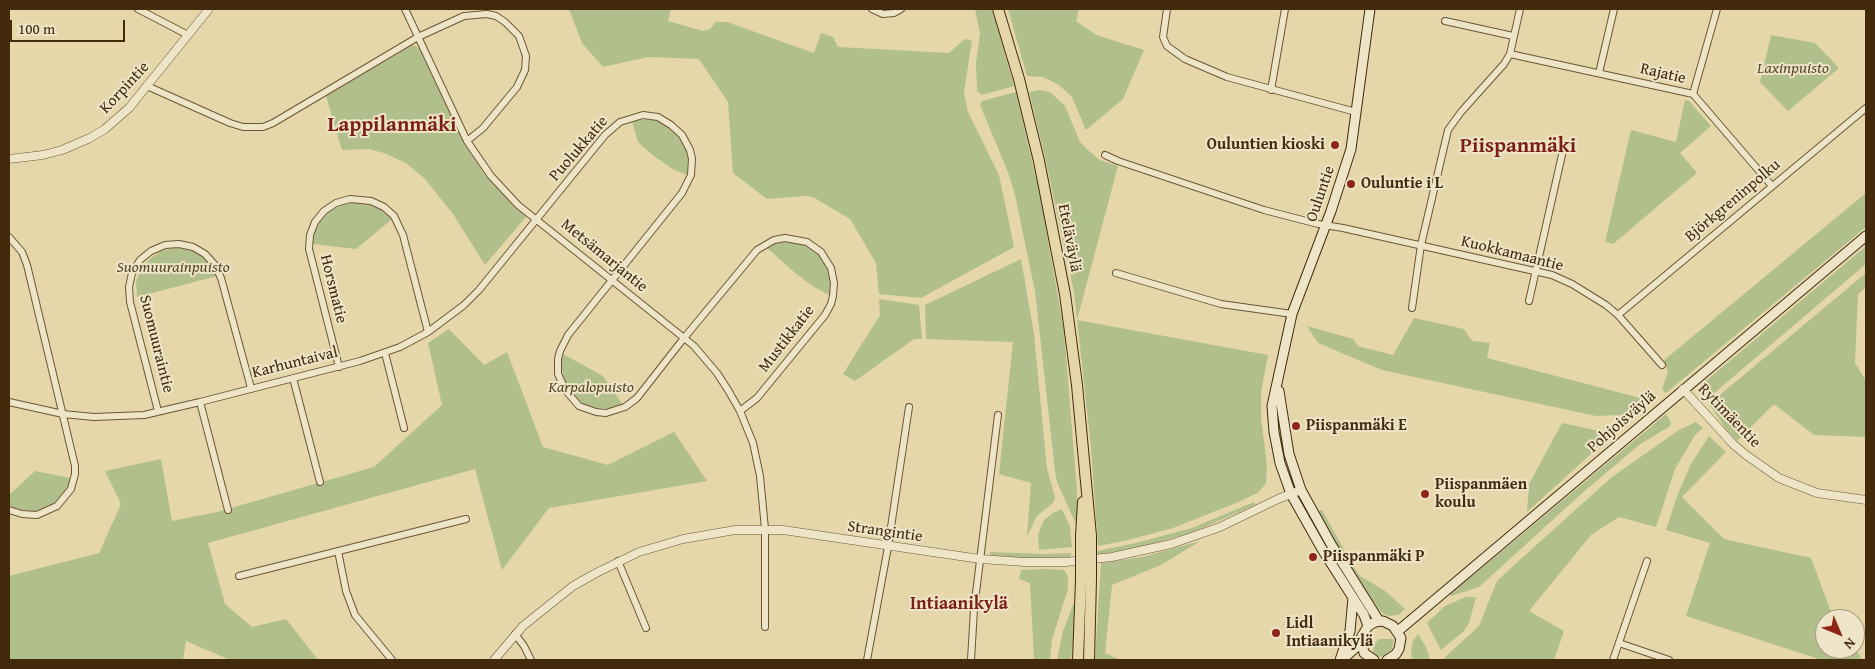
<!DOCTYPE html>
<meta charset="utf-8">
<style>
body{margin:0}
#map{position:relative;width:1875px;height:669px;overflow:hidden;background:#e5d7aa;font-family:"Gentium Book Plus",serif}
canvas{display:block}
.frame{position:absolute;inset:0;border:10px solid #432a0d;pointer-events:none}
.north{position:absolute;left:1815px;top:609px;width:50px;height:50px;box-sizing:border-box;background:#eee5c8;border:1px solid #aa9a7d;border-radius:50%;rotate:135deg;font-size:14px;font-weight:700;line-height:20px;text-align:center;color:#432a0d}
.north::after{content:'';display:block;margin:auto;width:18px;height:22px;background:#8f2418;clip-path:polygon(50% 0,100% 100%,50% 72%,0 100%)}
.scale{position:absolute;left:10px;top:20px;width:115px;height:22px;box-sizing:border-box;border:2px solid #432a0d;border-top:0;padding-left:6px;font-size:15px;line-height:18px;white-space:nowrap;color:#432a0d;-webkit-text-stroke:4px #eee5c8;paint-order:stroke}
</style>
<div id="map">
<canvas width="1875" height="669"></canvas>
<div class="frame"></div>
<div class="north">N</div>
<div class="scale">100 m</div>
</div>
<script>
const g = document.querySelector('canvas').getContext('2d');
g.lineJoin = 'round';
function fill(path, color) { g.fillStyle = color; g.fill(path, 'evenodd'); }
const poly = rows => new Path2D(rows.map(r => 'M' + r).join(''));
function stroke(path, color, width, dash) { g.strokeStyle = color; g.lineWidth = width; g.lineCap = dash ? 'butt' : 'round'; g.setLineDash(dash || []); g.stroke(path); }
function drawText(font, color, halo, rows, align = 'center') {
  g.font = font + ' "Gentium Book Plus",serif'; g.lineWidth = 4; g.setLineDash([]); g.textBaseline = 'middle'; g.strokeStyle = halo; g.fillStyle = color; for (const [text, x, y, turn = 0] of rows) {
    g.save(); g.translate(x, y); g.rotate((+turn || 0) * Math.PI / 180); g.textAlign = isNaN(turn) ? turn : align; if (halo) g.strokeText(text, 0, 0); g.fillText(text, 0, 0); g.restore();
  }
}
const green = poly([
 [569,9,671,9,668,21,703,31,710,29,716,22,727,22,814,53,821,33,833,37,838,47,949,53,965,39,972,41,964,92,968,112,999,175,1014,247,921,298,879,294,876,263,850,219,813,197,806,196,767,199,733,173,728,102,699,59,648,57,603,67,582,43],
 [975,9,992,9,1014,86,982,95,977,91,976,63,980,33],
 [1008,9,1079,9,1076,21,1096,35,1144,50,1123,99,1086,130,1072,97,1059,85,1043,77,1027,76],
 [1771,35,1815,43,1839,68,1788,111,1760,82],
 [413,45,419,48,465,145,486,176,526,217,485,265,453,214,425,179,406,163,384,153,368,149,342,150,326,96],
 [1039,90,1050,92,1065,106,1080,142,1089,151,1100,160,1118,166,1077,320,1268,355,1261,392,1261,417,1267,466,1266,483,1263,487,1257,493,1241,501,1173,528,1128,540,1098,546,1091,447,1074,292,1045,157,1029,92],
 [1016,92,1040,195,1064,331,1077,491,1077,520,1075,522,1057,482,1055,471,1035,291,1015,195,1008,172,980,105,982,101],
 [1685,100,1689,101,1711,126,1680,153,1697,173,1613,244,1605,242,1631,130,1676,142],
 [653,119,670,127,684,143,689,160,688,175,674,170,655,157,638,142,632,121],
 [1866,193,1866,227,1666,393,1662,390,1668,371,1663,361],
 [359,202,378,207,392,219,356,249,313,244,315,231,322,219,329,212,344,204],
 [786,241,804,244,819,254,828,267,831,280,829,295,814,287,794,272,765,246],
 [1866,246,1866,264,1706,400,1703,389,1706,381],
 [185,247,196,252,206,259,217,276,137,297,136,281,142,267,151,258,161,251,174,248],
 [1021,259,1034,334,1047,469,1055,497,1054,502,1037,516,1027,536,1031,483,999,474,1013,342,926,339,925,305],
 [1866,273,1866,287,1858,294,1855,363,1866,381,1866,437,1814,435,1774,404,1737,441,1726,429,1709,404],
 [879,299,919,305,922,339,914,339,855,381,843,374,880,315],
 [1414,318,1464,329,1472,341,1490,343,1487,358,1648,400,1634,411,1620,415,1596,416,1382,370,1318,343,1307,326,1353,339,1358,346,1393,355],
 [449,329,484,365,507,352,543,447,608,465,674,432,707,481,549,508,502,570,475,469,208,543,225,604,252,627,286,619,318,660,230,660,186,641,183,660,9,660,9,576,99,553,121,504,105,471,161,459,172,521,217,512,374,467,442,405,428,343],
 [563,354,603,376,623,405,610,408,596,408,587,406,578,400,564,381,561,365],
 [1666,414,1671,422,1670,426,1639,445,1580,495,1479,587,1451,596,1450,593,1482,568],
 [1696,422,1703,428,1695,435,1675,469,1656,527,1619,517,1591,535,1529,611,1564,631,1554,660,1442,660,1479,626,1497,581,1523,557,1612,477,1679,430],
 [1562,423,1613,434,1527,512,1529,484],
 [1709,436,1726,452,1682,497,1724,539,1811,558,1830,609,1837,619,1825,619,1825,649,1855,648,1861,658,1866,660,1822,660,1686,616,1710,543,1666,530,1677,496,1691,464],
 [35,471,71,478,65,493,49,507,36,511,23,511,9,506,9,495],
 [1254,502,1255,505,1193,532,1138,548,1097,555,1097,551,1136,543,1192,528],
 [1062,509,1070,527,1072,547,1039,550,1038,534,1044,520,1053,513],
 [1322,510,1352,564,1360,576,1384,590,1405,609,1398,615,1388,616,1381,612,1376,605,1349,566,1325,525,1318,511],
 [1200,541,1161,565,1112,585,1105,653,1121,660,1095,660,1101,563,1142,557],
 [990,552,1046,554,1071,553,1071,557,1024,558,990,555],
 [1046,569,1064,570,1068,576,1068,589,1052,639,1050,660,1034,660,1030,583,1019,579,1021,570],
 [1466,597,1476,597,1469,623,1463,632,1441,650,1427,623,1445,606],
 [1077,603,1071,660,1057,660,1063,631,1073,605],
 [1418,634,1426,647,1430,660,1413,660,1411,656,1412,643],
 [1379,639,1394,639,1392,649,1383,656,1377,657,1372,654,1375,643]
]);
const minor = poly([
 [138,9,188,35],
 [405,9,467,141,491,176,518,205,694,346,717,373,728,390,740,411,753,443,760,476,765,529,765,627],
 [872,9,883,14,894,13,901,9],
 [1167,9,1163,37,1167,46,1185,59,1227,77,1356,112],
 [1445,21,1513,36],
 [1510,54,1693,94,1772,186],
 [1599,73,1614,9],
 [147,86,230,123,243,127,263,127,273,123,418,37,464,16,487,14,496,16,505,22,519,36,526,56,525,70,517,87,483,128,467,141],
 [1271,90,1285,9],
 [1693,94,1717,9],
 [1105,155,1118,161,1264,210,1318,224,1343,228,1552,275,1572,284,1606,305,1618,315,1662,365],
 [9,237,22,252,27,265,75,466,75,474,71,489,57,506,37,515,22,514,9,510],
 [1116,273,1221,304,1292,314],
 [1529,301,1564,146],
 [1412,308,1421,245,1448,130,1461,112,1504,64,1510,54,1520,9],
 [1618,315,1866,108],
 [385,353,404,428],
 [339,367,309,249,310,235,315,222,324,211,336,203,350,199,371,201,384,207,394,216,403,235,428,332],
 [293,378,320,482],
 [9,402,63,414,94,417,144,415,200,402,360,361,400,347,428,332,464,305,479,290,605,135,620,122,643,115,658,117,671,125,682,135,690,150,692,159,691,175,682,193,568,335,560,351,558,359,558,374,566,391,579,406,596,412,606,413,625,407,637,398,684,338,757,250,774,240,785,238,807,242,821,252,831,268,834,283,833,296,831,304,825,315,757,398,740,411],
 [200,402,228,510],
 [158,411,130,302,129,287,132,273,140,260,151,251,165,245,179,244,193,247,205,254,215,265,221,278,251,388],
 [338,551,346,591,355,615,392,660],
 [618,561,646,628],
 [239,576,466,519],
 [515,634,524,646,531,660],
 [1619,643,1669,660],
 [867,660,888,547,909,407],
 [971,660,974,609,998,415],
 [1613,660,1647,561]
]);
const tertiary = poly([
 [9,159,43,155,62,150,90,138,105,129,129,108,209,9],
 [1683,389,1733,444,1746,455,1779,478,1817,493,1866,500],
 [494,660,523,626,573,586,596,573,639,552,683,539,735,530,783,530,980,559,1025,562,1066,562,1112,557,1171,544,1220,527,1278,499,1301,490]
]);
const secondary = poly([
 [1279,391,1289,454,1301,490,1332,546,1379,621],
 [1368,626,1364,615,1322,549,1291,494,1280,463,1274,432,1272,406,1292,314,1331,211,1351,149,1370,9],
 [1398,631,1866,236],
 [1340,660,1350,631,1353,598],
 [1342,660,1361,643],
 [1374,660,1364,653,1361,638,1368,626,1375,622,1383,621,1393,626,1401,638,1399,649,1396,654,1387,660]
]);
const trunk = poly([
 [998,9,1019,79,1039,161,1065,294,1077,385,1091,536],
 [1081,536,1083,502],
 [1078,660,1081,580],
 [1089,660,1091,579]
]);
const trunkBridge = poly([
 [1081,536,1081,580],
 [1091,536,1091,579]
]);
const markers = [
 [1335,145,5,"#8f2418"],
 [1351,184,5,"#8f2418"],
 [1296,426,5,"#8f2418"],
 [1425,494,5,"#8f2418"],
 [1313,557,5,"#8f2418"],
 [1276,633,5,"#8f2418"]
];
const parkNames = [
 ["Laxinpuisto",1793,69],
 ["Suomuurainpuisto",173,268],
 ["Karpalopuisto",591,388]
];
const streetNames = [
 ["Rajatie",1663,74,13],
 ["Korpintie",125,88,-47],
 ["Puolukkatie",579,149,-49],
 ["Ouluntie",1321,194,-71],
 ["Björkgreninpolku",1733,201,-40],
 ["Eteläväylä",1069,238,79],
 ["Kuokkamaantie",1512,254,14],
 ["Metsämarjantie",604,256,39],
 ["Horsmatie",333,289,76],
 ["Mustikkatie",787,339,-52],
 ["Suomuuraintie",156,344,76],
 ["Karhuntaival",295,363,-14],
 ["Rytimäentie",1729,416,46],
 ["Pohjoisväylä",1622,422,-41],
 ["Strangintie",885,532,8]
];
const poiNames = [
 ["Ouluntien kioski",1325,145,"right"],
 ["Ouluntie i L",1361,184],
 ["Piispanmäki E",1306,426],
 ["Piispanmäen",1435,485],
 ["koulu",1435,503],
 ["Piispanmäki P",1323,557],
 ["Lidl",1286,624],
 ["Intiaanikylä",1286,642]
];
const neighbourhoodNames = [
 ["Intiaanikylä",959,604]
];
const districtNames = [
 ["Lappilanmäki",392,126],
 ["Piispanmäki",1518,147]
];
fill(green, '#b0bf8c');
stroke(minor, '#6c5534', 8);
stroke(tertiary, '#6c5534', 9);
stroke(secondary, '#432a0d', 11);
stroke(trunk, '#432a0d', 12);
stroke(minor, '#eee5c8', 6);
stroke(tertiary, '#eee5c8', 8);
stroke(secondary, '#eee5c8', 9);
stroke(trunk, '#e5d7aa', 10);
stroke(trunkBridge, '#432a0d', 12, []);
stroke(trunkBridge, '#e5d7aa', 10);
for (const [x, y, r, color] of markers) { const dot = new Path2D(); dot.arc(x, y, r, 0, 2 * Math.PI); g.fillStyle = color; g.fill(dot); stroke(dot, '#eee5c8', 2); }
drawText('italic 16px', '#594826', '#eee5c8', parkNames);
drawText('16px', '#432a0d', '#eee5c8', streetNames);
drawText('bold 16px', '#432a0d', '#eee5c8', poiNames, 'left');
drawText('bold 18px', '#7a1f14', '#eee5c8', neighbourhoodNames);
drawText('bold 21px', '#7a1f14', '#eee5c8', districtNames);
</script>
